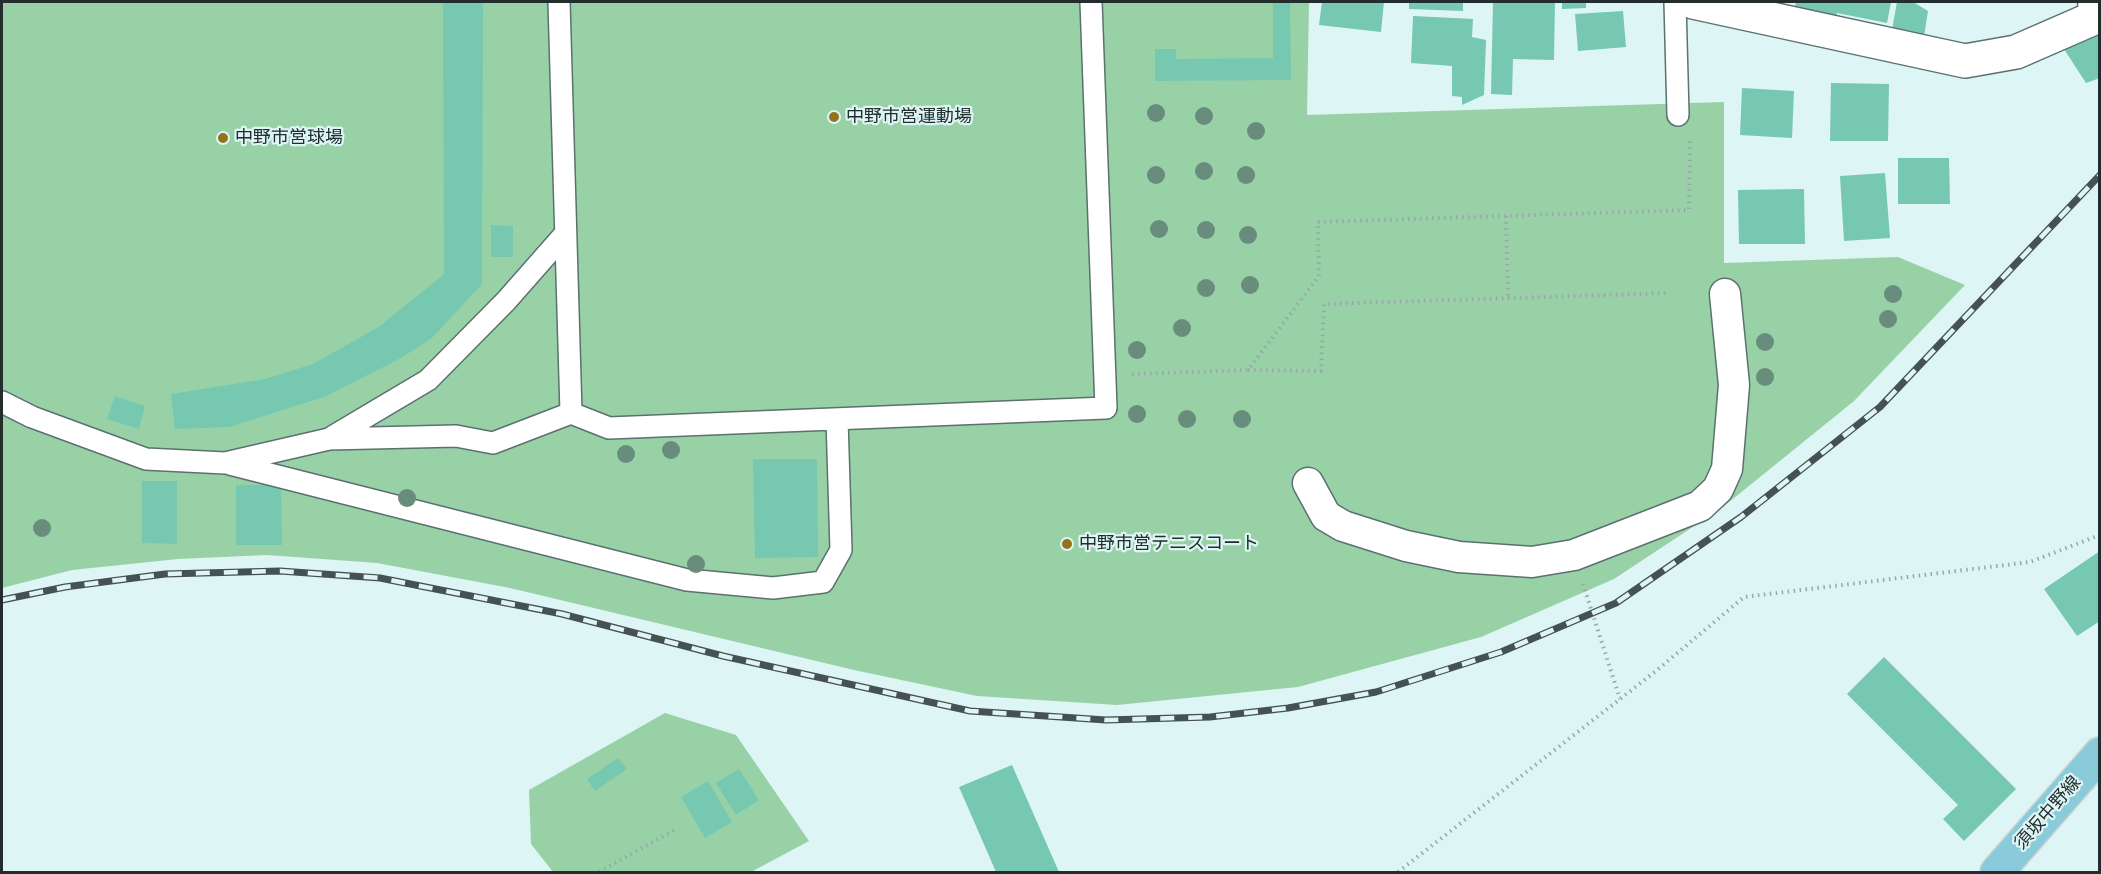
<!DOCTYPE html>
<meta charset="utf-8">
<style>
body{margin:0}
#map{position:relative;width:2101px;height:874px;overflow:hidden;background:#ddf5f5;font-family:"PT Sans Narrow",sans-serif}
canvas{display:block}
.frame{position:absolute;inset:0;border:3px solid #242d2d;pointer-events:none}
</style>
<div id="map">
<canvas width="2101" height="874"></canvas>
<div class="frame"></div>
</div>
<script>
const g = document.querySelector('canvas').getContext('2d');
g.lineJoin = 'round';
function fill(path, color) { g.fillStyle = color; g.fill(path, 'evenodd'); }
const poly = rows => new Path2D(rows.map(r => 'M' + r).join(''));
function stroke(path, color, width, dash) { g.strokeStyle = color; g.lineWidth = width; g.lineCap = dash ? 'butt' : 'round'; g.setLineDash(dash || []); g.stroke(path); }
function drawText(font, color, halo, rows, align = 'center') {
  g.font = font + ' "PT Sans Narrow","Noto Sans JP",sans-serif'; g.lineWidth = 4.5; g.setLineDash([]); g.textBaseline = 'middle'; g.strokeStyle = halo; g.fillStyle = color; for (const [text, x, y, turn = 0] of rows) {
    g.save(); g.translate(x, y); g.rotate((+turn || 0) * Math.PI / 180); g.textAlign = isNaN(turn) ? turn : align; if (halo) g.strokeText(text, 0, 0); g.fillText(text, 0, 0); g.restore();
  }
}
const green = poly([
 [2,2,1309,2,1307,115,1724,102,1724,263,1898,257,1965,285,1854,401,1723,507,1614,579,1481,637,1298,687,1117,705,977,696,854,670,510,588,377,563,267,555,178,559,72,570,2,588],
 [665,713,736,735,809,841,751,872,553,872,531,844,529,790]
]);
const building = poly([
 [443,2,483,2,482,284,432,338,401,358,324,397,229,427,175,429,171,394,265,379,313,364,380,326,444,274],
 [1273,2,1290,2,1291,80,1155,81,1155,49,1176,49,1176,59,1273,58],
 [1322,2,1384,2,1381,32,1319,25],
 [1409,2,1463,2,1463,11,1409,9],
 [1493,2,1555,2,1554,60,1513,59,1512,95,1491,94],
 [1562,2,1586,2,1586,8,1562,9],
 [1796,2,1891,2,1887,23,1837,13,1836,18,1794,10],
 [1897,2,1913,2,1928,11,1924,36,1892,30],
 [1623,11,1626,47,1578,51,1575,14],
 [1413,16,1473,19,1472,37,1486,40,1484,95,1462,105,1462,97,1452,96,1452,66,1411,63],
 [2100,34,2100,78,2086,83,2062,46],
 [1831,83,1889,84,1888,141,1830,141],
 [1742,88,1794,91,1792,138,1740,135],
 [1898,158,1949,158,1950,204,1898,204],
 [1885,173,1890,238,1844,241,1840,176],
 [1804,189,1805,244,1739,244,1738,190],
 [491,225,513,226,513,257,491,257],
 [115,396,145,406,139,429,107,419],
 [753,459,817,459,818,557,755,558],
 [142,481,177,481,177,544,142,543],
 [236,485,281,485,282,545,236,545],
 [2100,551,2100,621,2077,636,2044,589],
 [1884,657,2016,789,1964,841,1943,819,1958,805,1847,694],
 [618,758,627,769,595,791,587,779],
 [1012,765,1059,872,996,872,959,787],
 [739,769,759,800,736,815,716,783],
 [708,781,732,822,705,838,681,797]
]);
const path = poly([
 [1506,216,1508,298],
 [1248,370,1321,371,1324,304,1668,293],
 [1132,374,1248,370,1319,276,1318,222,1689,210,1690,139],
 [1583,584,1620,699],
 [599,872,676,829],
 [1398,872,1656,671,1744,597,2030,562,2100,535]
]);
const service = poly([
 [1675,2,1678,115],
 [2,402,32,417,146,459,225,463,329,439,456,436,493,443,571,413,559,2],
 [571,413,609,428,1106,408,1091,2],
 [332,437,428,380,506,301,565,234],
 [230,464,687,580,773,588,823,582,841,550,837,419]
]);
const pedestrian = poly([
 [1308,483,1326,516,1343,526,1406,546,1459,557,1532,562,1574,555,1700,506,1718,489,1727,469,1734,385,1725,294]
]);
const minor = poly([
 [1693,2,1965,61,2016,52,2094,18,2095,2]
]);
const primary = poly([
 [1997,872,2100,754]
]);
const rail = poly([
 [2,600,65,587,165,574,280,571,380,578,562,614,723,656,970,711,1106,720,1210,717,1288,708,1376,692,1501,652,1616,603,1741,517,1880,407,2100,175]
]);
const trees = [
 [1156,113],
 [1204,116],
 [1256,131],
 [1204,171],
 [1156,175],
 [1246,175],
 [1159,229],
 [1206,230],
 [1248,235],
 [1250,285],
 [1206,288],
 [1893,294],
 [1888,319],
 [1182,328],
 [1765,342],
 [1137,350],
 [1765,377],
 [1137,414],
 [1187,419],
 [1242,419],
 [671,450],
 [626,454],
 [407,498],
 [42,528],
 [696,564]
];
const markers = [
 [834,117,6,"#93731a"],
 [223,138,6,"#93731a"],
 [1067,544,6,"#93731a"]
];
const poiNames = [
 ["中野市営運動場",846,117],
 ["中野市営球場",235,138],
 ["中野市営テニスコート",1079,544]
];
const streetNames = [
 ["須坂中野線",2048,813,-49]
];
fill(green, '#99d1a7');
fill(building, '#77c8b1');
stroke(service, '#5b7070', 24);
stroke(pedestrian, '#5b7070', 33);
stroke(minor, '#5b7070', 36);
stroke(primary, '#d3d5d5', 36);
stroke(path, '#96a8a8', 4, [1.5, 4.5]);
stroke(service, '#fff', 21);
stroke(pedestrian, '#fff', 30);
stroke(minor, '#fff', 33);
stroke(primary, '#89cbda', 33);
stroke(rail, '#465151', 7);
stroke(rail, '#ddf5f5', 4.5, [14]);
g.fillStyle = '#698d7d';
for (const [x, y] of trees) { g.beginPath(); g.arc(x, y, 9, 0, 2 * Math.PI); g.fill(); }
for (const [x, y, r, color] of markers) { const dot = new Path2D(); dot.arc(x, y, r, 0, 2 * Math.PI); g.fillStyle = color; g.fill(dot); stroke(dot, '#ddf5f5', 2); }
drawText('18px', '#242d2d', '#ddf5f5', poiNames, 'left');
drawText('18px', '#242d2d', '#ddf5f5', streetNames);
</script>
